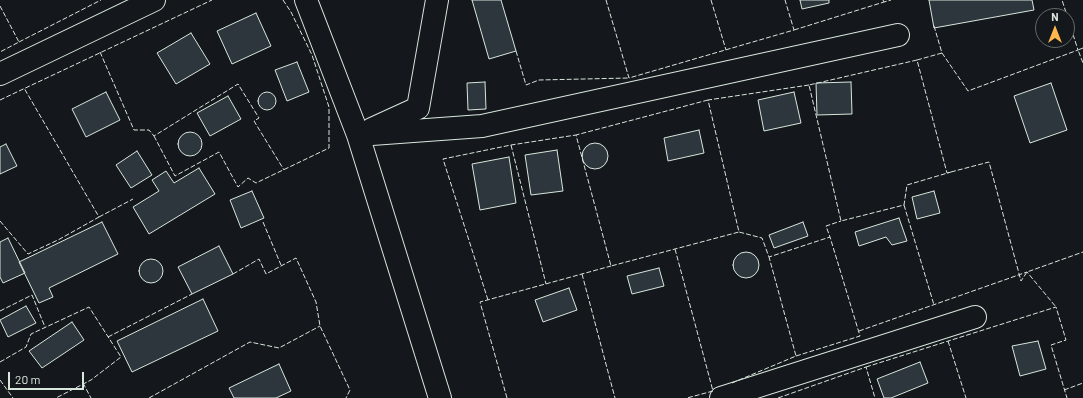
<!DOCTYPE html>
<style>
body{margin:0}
#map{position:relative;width:1083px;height:398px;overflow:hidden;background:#14181c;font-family:Barlow,sans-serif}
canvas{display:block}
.north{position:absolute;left:1035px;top:8px;width:40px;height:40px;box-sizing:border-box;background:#14181c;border:1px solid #626a69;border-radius:50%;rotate:0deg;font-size:11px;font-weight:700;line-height:16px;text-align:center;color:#d8e6dc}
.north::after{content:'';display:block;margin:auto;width:14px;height:18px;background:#ffb74d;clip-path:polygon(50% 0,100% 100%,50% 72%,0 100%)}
.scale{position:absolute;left:8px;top:372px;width:76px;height:18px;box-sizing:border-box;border:2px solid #d8e6dc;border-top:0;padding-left:5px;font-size:12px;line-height:14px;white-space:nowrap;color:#d8e6dc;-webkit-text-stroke:3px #14181c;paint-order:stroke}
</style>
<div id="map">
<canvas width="1083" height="398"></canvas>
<div class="north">N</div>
<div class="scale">20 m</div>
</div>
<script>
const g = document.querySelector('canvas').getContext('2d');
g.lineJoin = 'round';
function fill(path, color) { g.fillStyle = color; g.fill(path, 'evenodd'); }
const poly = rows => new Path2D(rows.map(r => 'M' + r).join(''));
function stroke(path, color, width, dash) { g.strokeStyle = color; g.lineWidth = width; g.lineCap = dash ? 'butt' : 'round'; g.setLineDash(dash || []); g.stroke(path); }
const building = poly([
 [472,0,501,0,516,51,489,59,472,0],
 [800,0,829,0,829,3,802,9,800,0],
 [929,0,1032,0,1034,10,934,28,929,0],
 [256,13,271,46,232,64,217,31,256,13],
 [191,33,210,64,176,84,157,53,191,33],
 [297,62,309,92,287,101,275,70,297,62],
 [485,82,486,109,468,110,467,83,485,82],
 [851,82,852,114,817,115,816,83,851,82],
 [1051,83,1067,130,1030,143,1014,96,1051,83],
 [106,92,120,120,86,137,72,109,106,92],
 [794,92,801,123,764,131,758,100,794,92],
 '258 101a9 9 0 1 1 18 0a9 9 0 1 1-18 0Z',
 [228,96,241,119,210,136,197,113,228,96],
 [699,130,704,153,668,161,664,138,699,130],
 '178 144a12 12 0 1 1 24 0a12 12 0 1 1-24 0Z',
 '582 156a13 13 0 1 1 26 0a13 13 0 1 1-26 0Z',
 [6,144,17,166,0,174,0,147,6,144],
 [557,150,563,191,531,195,525,155,557,150],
 [137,151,152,175,131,188,116,165,137,151],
 [509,157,516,203,480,210,472,164,509,157],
 [199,168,215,194,149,234,133,207,159,191,152,180,166,171,174,183,199,168],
 [252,191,264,218,241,228,230,200,252,191],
 [934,191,940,213,917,219,912,197,934,191],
 [899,218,907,241,892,245,886,237,859,246,855,232,899,218],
 [102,222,118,254,49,288,53,297,39,303,19,262,102,222],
 [803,222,808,236,774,248,769,235,803,222],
 [8,238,25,273,3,283,0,277,0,242,8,238],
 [219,246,233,274,192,294,178,267,219,246],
 '733 265a13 13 0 1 1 26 0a13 13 0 1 1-26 0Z',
 '139 271a12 12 0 1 1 24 0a12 12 0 1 1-24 0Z',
 [659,268,664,286,632,294,627,276,659,268],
 [569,288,577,310,543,322,535,300,569,288],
 [203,299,218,331,132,372,117,341,203,299],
 [26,306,36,323,8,337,0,320,26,306],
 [72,322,84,340,42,368,29,351,72,322],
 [1038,341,1046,369,1020,376,1012,346,1038,341],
 [920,362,928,383,891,398,884,398,877,379,920,362],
 [279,364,291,391,276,398,234,398,229,388,279,364]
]);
const minor = poly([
 [306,0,358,135,440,398],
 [0,74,154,0],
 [372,129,418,108,437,0],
 [358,135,482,126,898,35],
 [721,398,975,317]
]);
const fence = poly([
 [606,0,629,78,794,30,785,0],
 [711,0,726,50],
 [883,0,884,2,891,0],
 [0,6,19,42,0,52],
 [934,26,942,53,968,91,1078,50,1062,0],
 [794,30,884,2],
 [19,42,101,0],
 [1083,48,1078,50,1083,63],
 [516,51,526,85,539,80,629,78],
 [100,52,134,130,149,130,154,136,238,84,259,118,254,121,284,170],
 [942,53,917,60,947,173,989,162,1021,281,1027,272,1083,252],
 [917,60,809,85,841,221,904,205,907,185,951,172],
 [809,85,708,100,739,232,762,238,769,257,830,237,826,226,841,221],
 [0,100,212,0],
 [708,100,576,135,611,266,739,232],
 [154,136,175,176,219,152,238,187,248,178,256,183,329,148,329,107,312,55,291,12,283,0],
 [511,145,546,284],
 [904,205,934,305],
 [99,217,133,199],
 [0,221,28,254,58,240,99,217,24,88],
 [263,222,281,265],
 [675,249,713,391,687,398],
 [233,274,259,259,266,274,296,258,316,302,320,326,350,390,346,398],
 [582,274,615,398],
 [488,300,443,159,511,145,576,135],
 [0,311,32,295,45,327],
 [859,331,1027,272,1056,307],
 [108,337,192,294],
 [948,341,966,398],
 [796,356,860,336,830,237],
 [0,362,26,347,31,334,89,307,121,357,91,380,56,398],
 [866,367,1056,307,1066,340,1051,345,1067,398],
 [0,380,13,398],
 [83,383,91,398],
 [732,383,796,356,769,257],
 [1064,390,1083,383],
 [149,398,250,342,279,348,320,326],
 [507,398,480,302,611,266],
 [778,398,866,367,875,398]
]);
fill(building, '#2c363c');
stroke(building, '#d8e6dc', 1);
stroke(minor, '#d8e6dc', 24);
stroke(minor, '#14181c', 22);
stroke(fence, '#d8e6dc', 1, [5, 2]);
</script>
